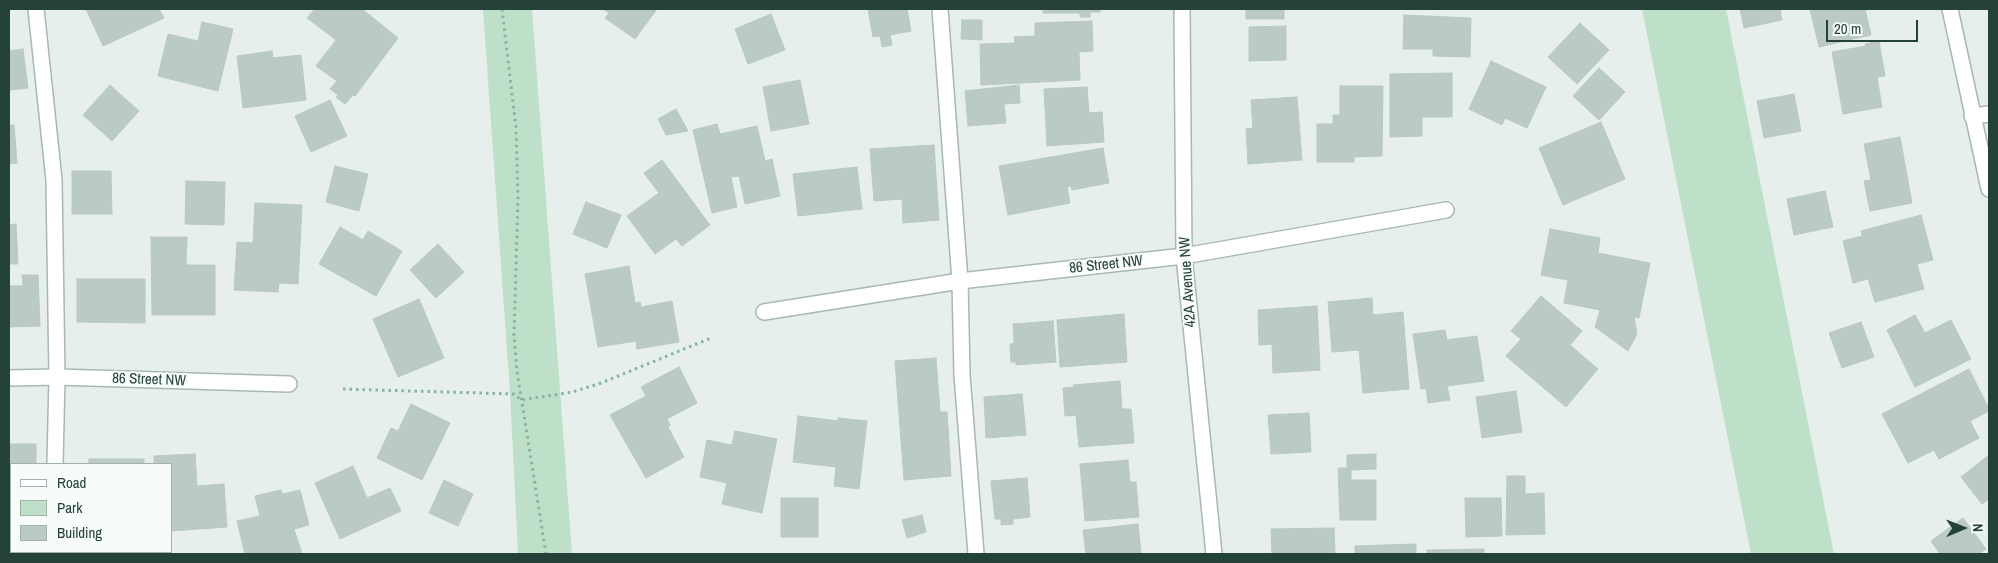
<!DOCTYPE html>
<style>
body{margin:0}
#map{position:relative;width:1998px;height:563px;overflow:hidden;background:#e6efeb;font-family:"Archivo Narrow",sans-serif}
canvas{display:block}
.frame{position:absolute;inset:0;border:10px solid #24423a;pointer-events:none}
.legend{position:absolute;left:10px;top:463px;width:162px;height:90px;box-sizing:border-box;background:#f7fbf9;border:1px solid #a3b1ad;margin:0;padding:6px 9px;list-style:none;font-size:15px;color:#24423a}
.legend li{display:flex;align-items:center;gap:10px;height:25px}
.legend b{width:25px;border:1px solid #a3b1ad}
.north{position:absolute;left:1938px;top:503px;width:50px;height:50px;-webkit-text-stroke:4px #f7fbf9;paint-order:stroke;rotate:89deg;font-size:14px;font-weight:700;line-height:20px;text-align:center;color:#24423a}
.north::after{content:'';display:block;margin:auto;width:18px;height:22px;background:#24423a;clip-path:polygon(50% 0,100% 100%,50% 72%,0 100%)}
.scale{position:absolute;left:1826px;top:20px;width:92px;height:22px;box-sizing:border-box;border:2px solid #24423a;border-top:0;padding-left:6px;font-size:15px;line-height:18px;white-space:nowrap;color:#24423a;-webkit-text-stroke:4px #f7fbf9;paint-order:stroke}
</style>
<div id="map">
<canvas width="1998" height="563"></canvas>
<div class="frame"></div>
<ul class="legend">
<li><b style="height:6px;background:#fff"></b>Road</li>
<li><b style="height:14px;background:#bfe0c8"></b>Park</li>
<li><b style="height:14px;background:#bbcac4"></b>Building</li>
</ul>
<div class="north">N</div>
<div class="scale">20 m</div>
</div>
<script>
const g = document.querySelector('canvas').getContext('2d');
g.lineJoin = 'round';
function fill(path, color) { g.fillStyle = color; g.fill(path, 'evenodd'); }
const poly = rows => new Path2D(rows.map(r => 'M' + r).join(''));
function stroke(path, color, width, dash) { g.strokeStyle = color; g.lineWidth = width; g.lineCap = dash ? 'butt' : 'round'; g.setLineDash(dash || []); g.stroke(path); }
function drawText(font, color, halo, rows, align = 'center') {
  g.font = font + ' "Archivo Narrow",sans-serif'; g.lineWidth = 4; g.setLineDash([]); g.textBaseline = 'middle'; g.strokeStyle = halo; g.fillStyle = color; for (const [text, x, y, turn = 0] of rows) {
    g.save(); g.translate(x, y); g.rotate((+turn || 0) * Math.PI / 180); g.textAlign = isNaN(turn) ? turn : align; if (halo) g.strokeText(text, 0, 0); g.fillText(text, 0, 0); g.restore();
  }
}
const green = poly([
 [483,9,532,9,572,554,518,554,510,393],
 [1642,9,1726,9,1834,554,1751,554]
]);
const building = poly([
 [86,9,159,9,164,18,103,46,86,9],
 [315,9,362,9,398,38,355,96,353,95,345,104,336,97,338,95,330,89,337,81,316,66,336,40,307,18,315,9],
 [603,9,657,9,635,39,605,18,609,13,603,9],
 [868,9,907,9,911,31,890,35,892,45,882,47,880,36,873,37,868,9],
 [1043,9,1100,9,1100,12,1090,12,1090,17,1080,17,1080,13,1043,13,1043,9],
 [1246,9,1284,9,1284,19,1246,19,1246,9],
 [1740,9,1780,9,1782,20,1744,28,1740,9],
 [1810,9,1865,9,1871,35,1819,47,1810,9],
 [771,14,785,50,748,64,735,29,771,14],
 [1404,15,1471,18,1470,57,1433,56,1433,49,1403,49,1404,15],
 [962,20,982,20,982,40,961,39,962,20],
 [1092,21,1093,51,1079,52,1080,80,981,85,980,44,1015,43,1014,37,1035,36,1035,23,1092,21],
 [202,22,233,29,218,91,158,76,168,34,198,41,202,22],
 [1580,23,1609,50,1577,84,1548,57,1580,23],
 [1286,26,1286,60,1249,61,1249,27,1286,26],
 [1879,41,1885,76,1877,77,1882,107,1843,114,1832,52,1866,46,1865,44,1879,41],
 [23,49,28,88,9,90,9,51,23,49],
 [272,51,273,58,301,55,306,100,243,108,237,56,272,51],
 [1491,61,1546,87,1527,128,1505,118,1502,125,1469,109,1491,61],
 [1599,68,1625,92,1599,120,1573,96,1599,68],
 [1452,73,1452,117,1422,117,1422,136,1390,137,1390,74,1452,73],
 [800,80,809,124,771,131,763,87,800,80],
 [110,85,139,111,112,141,83,115,110,85],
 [1019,85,1020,103,1004,104,1006,123,968,126,965,91,1019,85],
 [1340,86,1383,86,1382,156,1354,157,1354,162,1317,162,1317,124,1333,124,1333,115,1340,115,1340,86],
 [1087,87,1089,113,1102,112,1104,142,1047,146,1044,89,1087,87],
 [1794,94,1801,131,1764,138,1757,101,1794,94],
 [1297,97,1302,160,1248,164,1246,129,1253,128,1251,100,1297,97],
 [330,100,347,136,311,152,295,116,330,100],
 [676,109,688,131,666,135,658,119,676,109],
 [1601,122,1625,179,1563,205,1539,148,1601,122],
 [717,124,720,134,757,126,765,161,772,159,780,196,745,204,739,176,731,177,737,207,712,213,693,130,717,124],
 [9,125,14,125,17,163,9,164,9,125],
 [1900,137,1912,203,1870,211,1864,181,1871,180,1864,144,1900,137],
 [934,145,939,220,903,223,902,199,874,201,870,149,934,145],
 [1103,148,1109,183,1072,190,1071,186,1067,187,1070,203,1008,215,999,166,1103,148],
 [662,160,710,225,682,246,676,239,655,254,627,216,659,193,644,173,662,160],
 [335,166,368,174,359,211,326,202,335,166],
 [857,167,862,209,798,216,793,174,857,167],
 [72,171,111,171,112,214,72,214,72,171],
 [186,181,225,182,224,225,185,224,186,181],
 [1825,191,1833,227,1794,235,1787,199,1825,191],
 [586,202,621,215,607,248,573,234,586,202],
 [255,203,302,205,298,284,279,283,278,292,234,290,237,242,253,243,255,203],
 [1921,215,1933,260,1917,264,1924,289,1875,302,1868,279,1853,283,1843,241,1862,236,1861,231,1921,215],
 [16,224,18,264,9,264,9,225,16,224],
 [340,227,363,240,368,231,402,251,376,296,319,264,340,227],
 [1550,229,1600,238,1598,253,1650,263,1639,318,1634,317,1637,334,1628,351,1595,327,1600,310,1564,303,1568,280,1541,275,1550,229],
 [151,237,187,237,186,265,215,265,215,315,152,315,151,237],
 [438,244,464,272,436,298,410,270,438,244],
 [629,266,635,303,640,302,641,307,672,301,679,342,637,349,636,341,598,347,585,274,629,266],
 [22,275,38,275,40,326,9,327,9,286,23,286,22,275],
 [77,279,145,279,145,323,77,322,77,279],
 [1541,296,1582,331,1570,345,1598,369,1566,407,1506,356,1521,339,1511,331,1541,296],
 [1372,298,1373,315,1403,312,1409,389,1363,393,1359,350,1332,352,1328,302,1372,298],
 [419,299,444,358,398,377,373,319,419,299],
 [1317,306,1320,370,1273,373,1272,344,1259,345,1258,310,1317,306],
 [1124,314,1127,362,1060,367,1057,320,1124,314],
 [1915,315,1925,333,1951,320,1971,359,1915,387,1887,330,1915,315],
 [1053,321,1056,362,1016,365,1016,362,1011,362,1010,344,1014,343,1013,324,1053,321],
 [1861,322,1874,357,1842,368,1829,333,1861,322],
 [1445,330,1447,340,1477,336,1484,381,1447,386,1450,400,1428,403,1426,388,1421,389,1413,334,1445,330],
 [936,358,940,412,947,412,951,476,904,480,895,361,936,358],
 [679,367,697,403,667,419,670,425,668,427,684,457,646,478,610,415,646,396,641,387,679,367],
 [1969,369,1989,409,1989,411,1970,421,1979,438,1939,459,1934,450,1908,463,1882,414,1969,369],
 [1120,381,1122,409,1131,409,1134,443,1079,447,1076,415,1065,416,1063,388,1074,387,1073,385,1120,381],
 [1516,391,1522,432,1482,438,1476,397,1516,391],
 [1022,394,1026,435,986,438,984,397,1022,394],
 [411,404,450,423,422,480,377,458,391,428,398,431,411,404],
 [1309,413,1311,452,1271,454,1268,415,1309,413],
 [798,416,838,421,838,418,867,421,859,489,834,486,836,467,793,462,798,416],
 [735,431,777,439,762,513,722,504,727,483,700,477,707,440,732,445,735,431],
 [9,444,36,444,36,464,11,464,11,478,9,478,9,444],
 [195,454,197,486,224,484,227,527,171,531,171,464,154,464,154,456,195,454],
 [1376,454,1376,469,1351,470,1351,480,1376,480,1376,520,1340,520,1338,468,1347,468,1347,455,1376,454],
 [1989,455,1989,499,1982,504,1961,477,1989,455],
 [89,459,144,459,144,464,89,464,89,459],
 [1128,460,1130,482,1136,482,1139,517,1085,521,1080,464,1128,460],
 [353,466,367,498,390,488,401,511,340,539,315,483,353,466],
 [1507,476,1525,476,1525,494,1544,493,1545,534,1506,535,1507,476],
 [1027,478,1030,517,1013,519,1013,524,1001,525,1001,519,995,519,991,481,1027,478],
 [444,480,473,494,458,526,429,513,444,480],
 [281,490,282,494,300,490,309,525,294,529,302,554,245,554,237,521,260,516,255,496,281,490],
 [781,498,818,498,818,537,781,537,781,498],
 [1465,498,1501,498,1502,536,1466,537,1465,498],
 [922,515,926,532,907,538,902,520,922,515],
 [1963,518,1986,549,1979,554,1940,554,1931,541,1963,518],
 [1138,524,1141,554,1086,554,1083,530,1138,524],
 [1334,528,1335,554,1272,554,1271,529,1334,528],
 [9,540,11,540,13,554,9,554,9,540],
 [1416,544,1416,554,1355,554,1355,546,1416,544],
 [1484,549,1484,554,1427,554,1427,550,1484,549]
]);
const path = poly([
 [502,9,516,128,518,198,514,335,517,371,546,554],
 [343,389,514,394,521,400,573,392,601,383,711,338]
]);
const service = poly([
 [36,9,54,180,57,377,55,464],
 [940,9,960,281,962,375,976,554],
 [52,554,52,552]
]);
const minor = poly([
 [1182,9,1184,256,1214,554],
 [1950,9,1989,189],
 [1972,116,1989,114],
 [764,312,960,281,1184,256,1446,210],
 [9,378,57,377,289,384]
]);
const streetNames = [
 ["86 Street NW",1106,265,-6],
 ["42A Avenue NW",1188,282,-94],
 ["86 Street NW",149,380,2]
];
fill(green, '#bfe0c8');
fill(building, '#bbcac4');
stroke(building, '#b8c9c2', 1);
stroke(service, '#a8b8b2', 18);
stroke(minor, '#a8b8b2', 18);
stroke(path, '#86b3a5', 3, [2.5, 4]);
stroke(service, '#fff', 15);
stroke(minor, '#fff', 15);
drawText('15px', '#24423a', '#f7fbf9', streetNames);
</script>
